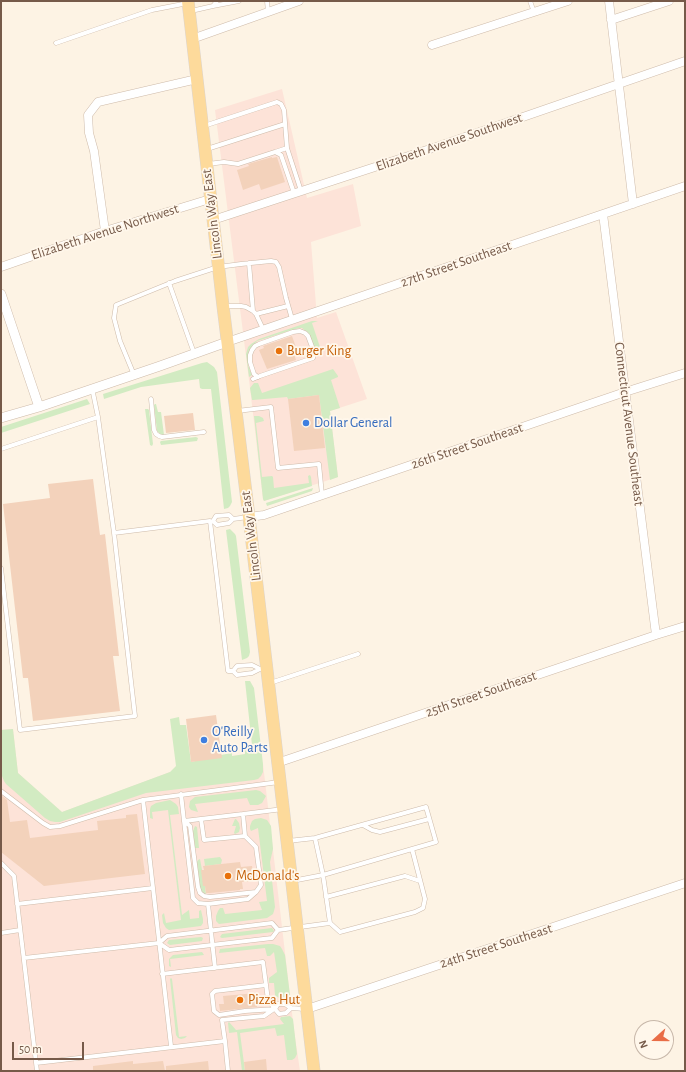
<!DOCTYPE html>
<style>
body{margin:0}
#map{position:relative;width:686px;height:1072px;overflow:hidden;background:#fdf3e4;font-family:"Alegreya Sans",sans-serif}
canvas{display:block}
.frame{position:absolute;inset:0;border:2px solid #765a49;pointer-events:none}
.north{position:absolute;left:634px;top:1020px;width:40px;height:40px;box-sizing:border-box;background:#fff7eb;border:1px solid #c8b8aa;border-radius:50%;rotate:249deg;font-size:11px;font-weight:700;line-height:16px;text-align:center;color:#765a49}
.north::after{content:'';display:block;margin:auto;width:14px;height:18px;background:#e96d47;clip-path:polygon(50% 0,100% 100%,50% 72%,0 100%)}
.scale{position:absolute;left:12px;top:1042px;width:72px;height:18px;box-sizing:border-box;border:2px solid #765a49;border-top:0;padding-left:5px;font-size:12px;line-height:14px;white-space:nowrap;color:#765a49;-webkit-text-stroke:3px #fff7eb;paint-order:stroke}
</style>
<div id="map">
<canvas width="686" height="1072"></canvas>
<div class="frame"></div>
<div class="north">N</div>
<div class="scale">50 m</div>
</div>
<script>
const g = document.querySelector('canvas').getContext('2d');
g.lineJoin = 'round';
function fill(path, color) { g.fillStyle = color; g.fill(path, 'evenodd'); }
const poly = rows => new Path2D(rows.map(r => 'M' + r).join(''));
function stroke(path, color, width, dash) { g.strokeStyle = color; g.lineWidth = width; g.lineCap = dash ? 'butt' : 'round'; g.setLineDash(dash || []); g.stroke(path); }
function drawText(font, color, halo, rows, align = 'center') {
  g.font = font + ' "Alegreya Sans",sans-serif'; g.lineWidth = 3.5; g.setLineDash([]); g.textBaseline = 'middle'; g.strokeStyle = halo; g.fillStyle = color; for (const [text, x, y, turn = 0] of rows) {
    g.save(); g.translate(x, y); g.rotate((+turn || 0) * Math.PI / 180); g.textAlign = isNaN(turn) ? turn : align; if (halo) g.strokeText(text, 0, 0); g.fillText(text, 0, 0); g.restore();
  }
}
const commercial = poly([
 [282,89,307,198,353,184,361,226,311,242,317,318,336,312,367,399,330,411,338,477,264,501,263,499,250,388,215,110],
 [13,729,18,773,62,812,170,772,263,764,294,1030,300,1071,1,1071,1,730]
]);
const green = poly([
 [312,321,318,321,312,323,320,347,319,350,316,350,315,349,310,336,308,333,302,328,299,328,257,341,250,349,248,356,248,365,252,375,249,377,246,354,248,347,251,344,259,339],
 [207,362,214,367,217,372,232,502,230,506,228,508,224,509,211,389,202,389,200,388,199,379,141,387,104,399,103,394,202,363],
 [333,369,338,376,338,377,331,380,340,408,330,411,338,477,330,480,319,395,288,399,287,397,253,400,252,400,250,388,254,383,258,383,262,393],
 [87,399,90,404,1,433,1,427],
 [155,404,156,404,158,412,161,412,164,435,161,435,157,431,154,405],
 [145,409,148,409,149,410,153,444,152,446,150,445],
 [259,416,263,418,264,421,256,423,262,477,272,476,273,477,274,488,309,483,308,476,310,475,311,477,312,486,264,501,263,499,254,416],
 [196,437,198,438,197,441,161,445,160,442,161,441],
 [313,488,312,491,267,506,266,503],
 [230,529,235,534,236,536,250,652,249,656,247,658,242,660,226,530],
 [245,681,250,681,254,688,263,764,263,772,261,776,258,779,254,780,146,793,60,822,55,822,50,821,45,818,6,784,4,781,2,776,1,763,1,730,13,729,18,773,62,812,170,772,176,766,170,719,179,717,180,725,186,725,191,762,221,755,232,753,232,756,245,754,245,747,246,746,252,745],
 [256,790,260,791,266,796,262,803,258,805,250,805,247,798,195,804,198,812,191,810,189,807,190,801,195,797],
 [170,800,176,804,178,807,179,814,170,815,182,915,189,910,190,919,199,918,199,911,201,910,203,919,203,923,201,926,169,930,166,928,163,923,162,915,164,913,166,923,181,920,168,810,152,812,153,819,150,818,150,809,151,806,156,803],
 [261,818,267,820,271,826,273,849,270,862,275,907,274,911,273,914,267,918,219,924,216,921,216,916,218,911,220,908,223,908,225,914,262,910,259,902,267,901,258,828,251,831,250,829,250,826,252,821,255,819],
 [235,819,236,819,239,823,240,828,239,832,235,834,234,833,236,826,232,826],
 [195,826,197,827,199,848,195,848,193,831],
 [220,857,222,860,221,864,205,866,204,859],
 [200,859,205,886,206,895,201,891,200,889,197,862,198,860],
 [272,928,274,931,273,932,222,938,220,937,222,934],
 [201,937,203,938,202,941,170,945,167,943,169,940],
 [268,944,273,944,280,946,282,949,285,955,290,995,287,998,281,999,276,996,275,995,274,983,269,983,269,978,277,972,274,952,270,956,267,956,265,948,219,953,220,949],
 [202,952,204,955,170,959,171,967,169,966,169,959,173,955],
 [171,978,172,979,179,1037,187,1036,185,1038,181,1039,178,1038,176,1035,170,979],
 [290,1016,293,1019,297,1054,295,1058,292,1060,287,1060,284,1035,277,1036,275,1028,240,1033,245,1071,242,1071,237,1032,229,1033,228,1023,229,1022,236,1030,284,1024,280,1019,281,1017]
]);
const building = poly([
 [272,157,272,158,277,157,285,182,261,190,259,184,243,190,237,170,249,166,248,164],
 [292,336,298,353,294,354,296,360,267,369,259,350,264,348,263,346],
 [319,395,325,448,294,451,288,399],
 [193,413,195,430,166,433,164,416],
 [93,479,100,535,105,534,119,656,113,656,120,711,33,721,28,678,23,678,3,504,50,498,48,484],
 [216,715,222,758,191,762,186,719],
 [1,795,7,800,10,822,27,820,30,838,98,830,97,821,126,818,126,815,137,814,145,874,44,886,1,852],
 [240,862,241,867,252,866,254,881,242,882,243,889,240,889,240,890,210,893,206,893,205,886,203,886,201,870,204,870,203,866],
 [256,993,257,1007,220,1011,219,1004,224,1004,223,996],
 [266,1059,267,1071,245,1071,244,1062],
 [133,1061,133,1064,163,1061,165,1071,93,1071,93,1066],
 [208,1061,209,1071,166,1071,166,1066]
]);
const service = poly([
 [267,1,268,12],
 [530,1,534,12],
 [213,6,239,1],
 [191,11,213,6,217,1],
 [56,43,152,10,188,3],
 [204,126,277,102,281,104,284,110,287,148,301,191],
 [207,149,285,124],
 [275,152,287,148],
 [208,164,224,162,238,164,275,152,281,155,294,193],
 [249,263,253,311],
 [169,283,194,353],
 [225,306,241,306,246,307,253,311,256,314,263,329],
 [256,314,288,306],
 [134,375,120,341,114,318,116,305,175,281,218,267,241,264,271,261,276,262,279,267,286,298,292,319],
 [253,379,260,376,313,358,314,352,308,336,305,333,300,331,293,332,259,344,255,346,252,350,250,355,250,362,254,374,258,377],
 [92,388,98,417],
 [151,399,154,430,156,434,159,436,162,437,204,432],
 [237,411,271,407,278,468,319,464,322,495],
 [1,449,98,417,114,533,135,716,20,730,1,568],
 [233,519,229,515,216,516,213,521,217,525,229,523,233,519,248,517],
 [114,533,210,521,228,671,233,671,237,666,252,665,260,669,252,673,237,675,233,671],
 [270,683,358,654],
 [1,791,43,823,50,827,60,826,143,800,279,782],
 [181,794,184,821,193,898,198,903,208,904,248,899,256,892,261,885,256,847,245,836,243,814,184,821],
 [143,800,171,1046],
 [243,814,283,809],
 [201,819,204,840,245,836],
 [184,821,190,826,198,887,200,893,204,896,210,897,256,892],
 [363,825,372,830,380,832,429,819],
 [315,838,323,875,330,923],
 [288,841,315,838,426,807,436,842,412,849],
 [1,863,14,876,37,1071],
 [326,897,405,876,420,881],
 [17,904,153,888],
 [208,904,215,968],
 [278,930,272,923,167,936,159,943,169,950,272,938,278,930,330,923,340,932,415,912,423,908,425,899,412,849,323,875,292,881],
 [1,933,20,930],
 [24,958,159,943],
 [162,974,263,962,268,1000,275,1009],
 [266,985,215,991,212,994,214,1011,219,1015,245,1011,275,1009],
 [291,1008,286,1013,279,1014,275,1009,278,1004,285,1004,291,1008,305,1009],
 [225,1041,222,1020,264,1016,274,1009],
 [36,1063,225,1041,228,1071]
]);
const minor = poly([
 [609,1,633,204],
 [611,20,669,1],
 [192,39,299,1],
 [432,45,568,1],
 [603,214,656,635],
 [213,220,436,147,685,61],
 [105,231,94,151,89,133,88,115,98,102,197,79],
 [1,267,105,231,210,199],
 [227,342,685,186],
 [249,517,264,515,625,392,685,373],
 [277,763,656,635,685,626],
 [307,1009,685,883]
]);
const tertiary = poly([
 [1,294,39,407],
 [1,418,39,407,160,366,227,342]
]);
const primary = poly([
 [188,1,223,306,249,517,314,1071]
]);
const markers = [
 [279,351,4,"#e8710a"],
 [306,423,4,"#3f7fe0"],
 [204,740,4,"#3f7fe0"],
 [228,876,4,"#e8710a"],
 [240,1000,4,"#e8710a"]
];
const streetNames = [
 ["Elizabeth Avenue Southwest",449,142,-19],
 ["Lincoln Way East",212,214,-97],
 ["Elizabeth Avenue Northwest",105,232,-18],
 ["27th Street Southeast",456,264,-19],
 ["Connecticut Avenue Southeast",629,424,83],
 ["26th Street Southeast",467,446,-19],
 ["Lincoln Way East",251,536,-97],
 ["25th Street Southeast",481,694,-19],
 ["24th Street Southeast",496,946,-18]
];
const foodNames = [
 ["Burger King",287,351],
 ["McDonald's",236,876],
 ["Pizza Hut",248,1000]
];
const shopNames = [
 ["Dollar General",314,423],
 ["O'Reilly",212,732],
 ["Auto Parts",212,748]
];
fill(commercial, '#fde3d8');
fill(green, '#d2ebc2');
fill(building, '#f3d2bb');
stroke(service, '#cebbaa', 5);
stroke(minor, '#cebbaa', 9);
stroke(tertiary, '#cebbaa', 10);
stroke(primary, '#dbd4d0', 13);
stroke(service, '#fff', 4);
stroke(minor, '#fff', 8);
stroke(tertiary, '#fff', 9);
stroke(primary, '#fdda9b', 12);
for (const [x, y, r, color] of markers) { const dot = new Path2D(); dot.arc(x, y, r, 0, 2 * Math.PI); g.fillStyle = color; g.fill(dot); stroke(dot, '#fff7eb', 1.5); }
drawText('14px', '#765a49', '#fff7eb', streetNames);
drawText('14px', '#c56008', '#fff7eb', foodNames, 'left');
drawText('14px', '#366cbe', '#fff7eb', shopNames, 'left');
</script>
